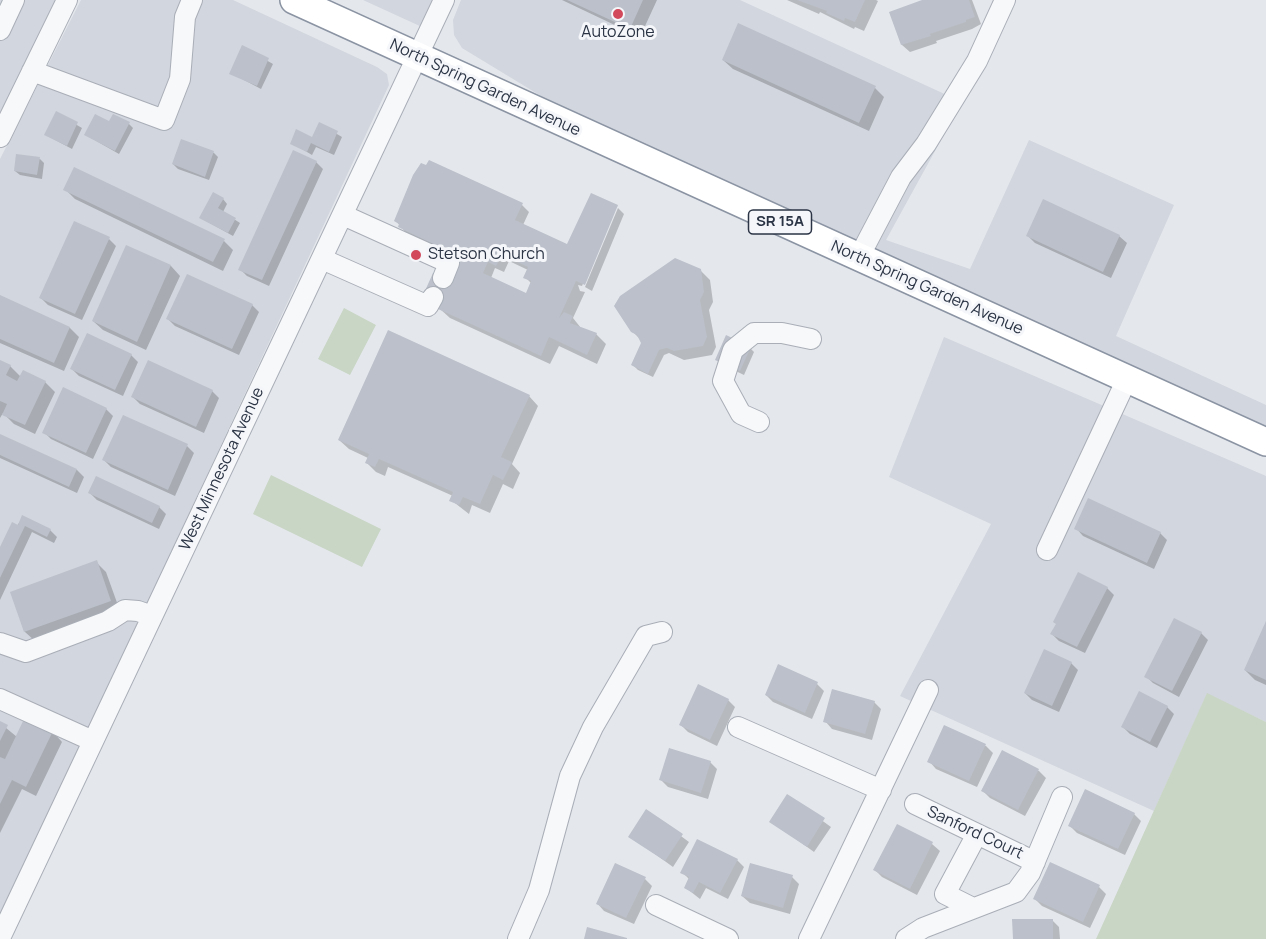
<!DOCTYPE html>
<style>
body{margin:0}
canvas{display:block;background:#e4e7ec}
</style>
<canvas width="1266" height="939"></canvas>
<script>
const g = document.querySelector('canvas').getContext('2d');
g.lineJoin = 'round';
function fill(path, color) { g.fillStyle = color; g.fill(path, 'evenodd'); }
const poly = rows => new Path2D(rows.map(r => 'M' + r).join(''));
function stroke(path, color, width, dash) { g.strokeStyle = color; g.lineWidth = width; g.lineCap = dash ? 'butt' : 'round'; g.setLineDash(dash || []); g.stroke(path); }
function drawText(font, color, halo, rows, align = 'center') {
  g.font = font + ' Manrope,sans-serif'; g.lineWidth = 6; g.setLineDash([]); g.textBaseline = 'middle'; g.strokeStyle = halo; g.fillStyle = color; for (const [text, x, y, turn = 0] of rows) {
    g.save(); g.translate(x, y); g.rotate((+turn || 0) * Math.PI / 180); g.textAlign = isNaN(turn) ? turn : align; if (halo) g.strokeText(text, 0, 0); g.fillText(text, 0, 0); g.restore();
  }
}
const built = poly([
 [0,0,57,0,0,114],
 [81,0,233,0,377,67,387,74,389,85,88,730,0,690,0,159],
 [363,0,434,0,422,27],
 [461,0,740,0,962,102,886,240,970,269,1029,140,1174,205,1116,336,1266,405,1266,433,602,133,462,48,454,35,453,20],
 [944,337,1266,476,1266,722,1207,694,1154,811,900,696,991,524,889,477],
 [0,709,81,745,0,915]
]);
const green = poly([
 [344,308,376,325,350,375,318,359],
 [271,475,381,529,362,567,253,514],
 [1207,693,1266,722,1266,939,1096,939]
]);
const shadow = poly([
 [562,0,657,0,640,37],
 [787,0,876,0,878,1,864,31,855,27,854,29,820,12,819,14],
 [927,0,972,0,981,24,972,29,936,41,937,43,910,52,902,45,891,13],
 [243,47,273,64,261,89,231,73],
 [723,60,875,88,884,97,869,131,733,69],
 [56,113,82,128,72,149,46,135],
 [110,123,129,124,133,128,119,154,86,135],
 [320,124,342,137,334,155,316,147,312,155,292,143,313,139],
 [182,141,214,153,218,157,209,180,178,169,173,164],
 [40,159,44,163,42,179,20,175,15,171],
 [316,162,323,169,269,286,247,276,240,269],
 [429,162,522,205,529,212,523,225,568,246,592,195,618,207,615,207,582,286,578,285,580,291,585,292,573,318,581,328,596,334,606,344,597,364,559,346,550,364,450,318,440,309,442,305,426,292,434,275,452,283,462,260,407,234,396,221,421,164,427,167],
 [509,261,528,270,525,277,533,285,527,295,491,278,495,268,504,272],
 [65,189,224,241,233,250,223,271,75,199],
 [223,199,227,204,223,212,240,223,233,236,201,218],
 [1044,201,1119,236,1127,243,1111,278,1035,243,1028,236],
 [618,208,624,214,592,291,585,287],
 [109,239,116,246,82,320,48,305,41,298],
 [127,247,171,266,180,276,146,350,103,330,93,321],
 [700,270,710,280,713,302,709,310,716,347,712,355,684,360,669,353,664,355,653,377,638,370,633,365,643,342,632,331],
 [0,296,70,328,79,337,64,371,0,343],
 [252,305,259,312,239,355,175,326,168,319],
 [750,348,754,352,744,375,721,364],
 [131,355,138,362,123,396,79,376,72,369],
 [0,361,10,366,21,377,45,382,55,392,35,434,14,424,3,413,0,418],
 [212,391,219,398,204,433,140,404,133,397],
 [529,396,538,406,512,464,520,473,513,489,503,484,490,513,472,505,469,514,451,500,453,496,388,467,385,476,376,472,367,463,368,458,349,449,339,440],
 [106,409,113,416,93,459,51,439,44,432],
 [124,417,187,446,194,453,175,496,111,467,104,460],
 [0,436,77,470,84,477,77,493,0,458],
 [90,493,159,507,166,514,159,529,97,500],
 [23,517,50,530,57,537,54,543,32,532,0,600,0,551],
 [1076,528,1160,533,1167,540,1154,569,1083,536],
 [96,562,106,572,120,611,35,641,25,632,11,593],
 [1107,588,1114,595,1085,653,1059,641,1052,634,1057,624],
 [1266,625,1266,685,1255,680,1245,670],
 [1201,633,1208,640,1179,697,1153,683,1146,676],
 [1071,663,1078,670,1059,712,1032,700,1025,693],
 [779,666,817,684,824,691,812,719,773,702,766,695],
 [728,700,735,707,717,746,688,732,681,725],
 [874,702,881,709,872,740,832,729,825,721],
 [1167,707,1174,714,1157,748,1130,734,1123,727],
 [0,723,17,737,53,732,62,742,36,796,22,789,0,833],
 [945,727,986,746,993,753,977,787,936,769,929,761],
 [1003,752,1039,771,1046,778,1025,816,990,798,983,791],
 [710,762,717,769,708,799,668,787,661,780],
 [788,796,831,827,814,852,771,821],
 [647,811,689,842,673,867,630,836],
 [1134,814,1141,821,1125,855,1077,833,1070,826],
 [898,826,932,844,940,851,917,895,882,877,875,870],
 [737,860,744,867,728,899,706,888,700,899,686,888,690,880,682,872],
 [1051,864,1099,887,1106,894,1090,928,1042,906,1035,899],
 [792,877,799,884,790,914,750,903,742,896],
 [645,879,652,886,634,924,604,911,597,903],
 [1052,920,1059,927,1060,939,1014,939]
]);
const building = poly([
 [567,0,643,0,630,29],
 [797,0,865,0,855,22,845,18,844,21,826,13,827,11],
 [922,0,969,0,975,17,966,20,966,22,930,34,931,36,901,45,889,12],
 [738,23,876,86,859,123,722,60],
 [242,45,269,58,257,86,229,74],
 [56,111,78,122,67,146,44,135],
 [95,114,109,121,113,114,130,122,115,151,84,135],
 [319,122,338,131,329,152,311,143,307,152,290,144,296,129,312,137],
 [181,139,214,151,205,177,172,164],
 [293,150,317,161,262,280,238,270],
 [16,154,40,157,37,175,14,171],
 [429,160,523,203,515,220,567,244,591,193,618,205,585,285,576,281,559,318,564,312,573,316,570,323,597,333,587,355,549,337,541,356,438,309,442,301,424,293,433,273,451,281,464,253,460,251,458,256,398,227,399,224,394,221,413,175,421,163,426,165],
 [502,255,528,267,523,278,531,281,526,293,483,273,488,262,496,266],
 [74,167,225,239,213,262,63,190],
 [213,192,224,198,218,208,236,218,228,233,199,218],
 [1043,199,1120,235,1103,272,1026,236],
 [74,221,110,237,75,314,39,298],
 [126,245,171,265,137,342,92,321],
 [675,258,701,269,704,292,700,300,707,337,703,346,674,351,667,348,659,350,648,374,631,365,641,343,637,335,631,332,614,306,620,296],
 [187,274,253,304,232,349,166,319],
 [0,295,70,327,54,363,0,339],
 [388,330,530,395,501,457,512,462,503,480,493,475,480,504,463,497,459,505,449,501,453,492,379,459,375,467,365,463,369,454,338,440],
 [87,333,132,354,115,390,70,369],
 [726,335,751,347,740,371,715,360],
 [0,360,11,365,6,375,17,381,23,370,46,381,25,425,2,415,7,404,0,401],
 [148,360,213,390,196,427,131,397],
 [63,387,107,408,86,453,42,433],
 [123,415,188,444,168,490,102,460],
 [0,434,77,469,69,487,0,455],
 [96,476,160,506,152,523,88,493],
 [1088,498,1161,532,1147,563,1074,529],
 [22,515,51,529,47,537,25,526,0,578,0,547,12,522,18,525],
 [97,560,111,601,24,632,10,592],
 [1078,572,1108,587,1077,647,1050,634,1056,624,1053,622],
 [1174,618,1202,632,1172,691,1144,677],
 [1266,621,1266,680,1244,670],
 [1044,649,1072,662,1052,706,1024,693],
 [778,664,818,682,805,713,765,695],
 [698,684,729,699,710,740,679,725],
 [832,689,875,701,865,734,823,722],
 [1139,691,1168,706,1150,742,1121,727],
 [25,717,53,731,26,787,12,780,0,804,0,757,5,759],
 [0,721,8,725,0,741],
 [944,725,986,744,969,781,927,762],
 [669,748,711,761,701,793,659,780],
 [1002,750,1039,769,1018,810,981,791],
 [1085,789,1135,813,1118,849,1068,826],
 [787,794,825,818,807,847,769,822],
 [646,809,683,834,665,861,628,837],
 [897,824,933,842,910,889,873,870],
 [697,839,738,859,720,893,699,882,693,893,684,888,689,877,680,873],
 [1050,862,1100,885,1083,922,1033,899],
 [615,863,646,877,626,918,596,904],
 [750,863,793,875,783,908,741,896],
 [1012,919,1053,919,1053,939,1013,939],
 [587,927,627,938,627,939,584,939]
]);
const minor = poly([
 [0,30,14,0],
 [32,71,164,120,180,79,185,17,192,0],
 [0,137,67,0],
 [343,215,449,263,443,278],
 [859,257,901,177,926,144,977,61,1005,0],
 [322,259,428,306,433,297],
 [759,422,741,414,723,381,733,350,754,333,782,333,811,339],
 [1047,550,1127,379],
 [0,643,26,652,108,621,125,610,138,611,152,616],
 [0,699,93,741],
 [738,727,881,790],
 [915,804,1035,862],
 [656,905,728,939],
 [973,908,945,894,977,834],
 [0,938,444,0],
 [518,939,539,890,570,776,593,727,646,636,662,632],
 [809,939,928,690],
 [906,939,923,928,1016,892,1030,873,1062,797]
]);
const highway = poly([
 [294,0,1266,442]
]);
const markers = [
 [618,14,6,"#d1495b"],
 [416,255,6,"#d1495b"]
];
const shields = [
 [780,222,63]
];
const shieldNames = [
 ["SR 15A",780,222]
];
const poiNames = [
 ["AutoZone",618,33],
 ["Stetson Church",428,255,"left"]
];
const streetNames = [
 ["North Spring Garden Avenue",485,88,25],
 ["North Spring Garden Avenue",927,288,24],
 ["West Minnesota Avenue",222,469,-65],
 ["Sanford Court",975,833,25]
];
fill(built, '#d2d6de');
fill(green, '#c9d6c5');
fill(shadow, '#0003');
fill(building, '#bbc0ca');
stroke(minor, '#a9aeb7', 22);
stroke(highway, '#8b94a3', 30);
stroke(minor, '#f7f8fa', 20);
stroke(highway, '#fff', 27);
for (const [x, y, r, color] of markers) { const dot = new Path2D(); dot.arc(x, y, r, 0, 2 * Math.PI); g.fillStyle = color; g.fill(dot); stroke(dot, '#f4f6f9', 2); }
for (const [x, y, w] of shields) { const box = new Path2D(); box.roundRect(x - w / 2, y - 12, w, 24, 4.5); g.fillStyle = '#f4f6f9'; g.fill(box); stroke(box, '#2b3445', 1.5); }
drawText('bold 15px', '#2b3445', null, shieldNames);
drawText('16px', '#2b3445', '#f4f6f9', poiNames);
drawText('16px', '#2b3445', '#f4f6f9', streetNames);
</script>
